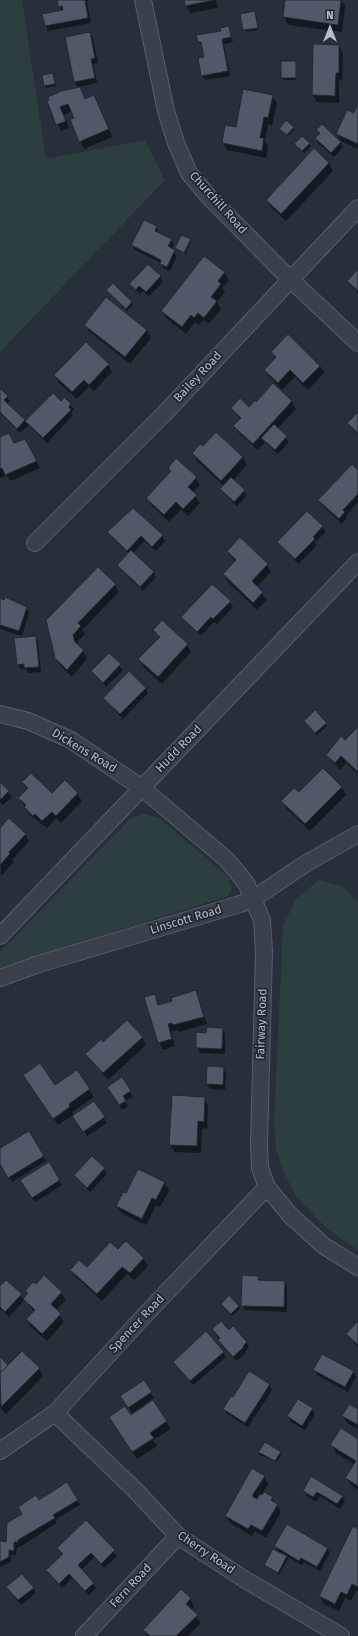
<!DOCTYPE html>
<style>
body{margin:0}
#map{position:relative;width:358px;height:1636px;overflow:hidden;background:#272f3b;font-family:"Fira Sans",sans-serif}
canvas{display:block}
.north{position:absolute;left:310px;top:8px;width:40px;height:40px;-webkit-text-stroke:3px #202631;paint-order:stroke;rotate:0deg;font-size:11px;font-weight:700;line-height:16px;text-align:center;color:#b7bcc7}
.north::after{content:'';display:block;margin:auto;width:14px;height:18px;background:#b7bcc7;clip-path:polygon(50% 0,100% 100%,50% 72%,0 100%)}
</style>
<div id="map">
<canvas width="358" height="1636"></canvas>
<div class="north">N</div>
</div>
<script>
const g = document.querySelector('canvas').getContext('2d');
g.lineJoin = 'round';
function fill(path, color) { g.fillStyle = color; g.fill(path, 'evenodd'); }
const poly = rows => new Path2D(rows.map(r => 'M' + r).join(''));
function stroke(path, color, width, dash) { g.strokeStyle = color; g.lineWidth = width; g.lineCap = dash ? 'butt' : 'round'; g.setLineDash(dash || []); g.stroke(path); }
function drawText(font, color, halo, rows, align = 'center') {
  g.font = font + ' "Fira Sans",sans-serif'; g.lineWidth = 3.5; g.setLineDash([]); g.textBaseline = 'middle'; g.strokeStyle = halo; g.fillStyle = color; for (const [text, x, y, turn = 0] of rows) {
    g.save(); g.translate(x, y); g.rotate((+turn || 0) * Math.PI / 180); g.textAlign = isNaN(turn) ? turn : align; if (halo) g.strokeText(text, 0, 0); g.fillText(text, 0, 0); g.restore();
  }
}
const green = poly([
 [0,0,22,0,46,159,145,140,165,180,0,352],
 [144,814,159,818,227,876,232,887,228,896,0,968,0,952,131,818],
 [319,880,342,886,358,902,358,1250,327,1229,296,1197,282,1168,276,1149,274,1121,283,926,296,899]
]);
const shadow = poly([
 [58,0,89,0,87,2,91,23,48,31,46,26,61,11],
 [185,0,216,0,218,8,190,13],
 [286,0,341,0,345,6,342,32,288,25,284,17],
 [242,14,256,14,258,30,246,32],
 [228,28,233,42,224,44,230,76,205,80,202,75,205,58,203,47,199,42,197,36,222,31],
 [90,33,93,38,98,63,93,64,97,83,79,87,85,99,94,96,112,137,84,149,80,141,72,111,64,115,69,128,61,131,48,102,79,89,75,82,67,38],
 [339,46,343,53,342,80,339,80,339,103,317,102,313,95],
 [295,62,296,80,283,80,282,77],
 [53,74,56,86,46,88,45,86],
 [272,96,277,103,272,125,268,124,265,141,268,146,266,158,227,150,223,143],
 [358,106,358,149,341,141,337,134,354,114],
 [293,127,294,130,288,136,280,129],
 [318,131,340,142,343,147,334,157,319,144,316,139,320,134],
 [309,143,311,146,304,153,297,146],
 [329,163,333,171,286,221,271,207,267,200],
 [156,227,159,232,158,234,171,240,174,245,172,249,177,256,170,271,164,269,161,263,135,250,132,245],
 [190,240,191,242,186,254,177,250,176,248],
 [358,271,358,293,348,281],
 [224,273,229,280,222,288,225,292,217,302,221,309,209,324,203,320,199,325,195,322,186,334,166,318,162,311],
 [160,277,163,282,149,296,143,291,139,294,131,284],
 [107,290,132,302,133,305,127,311],
 [85,325,146,330,151,338,130,364,90,332],
 [272,352,320,366,324,373,308,390,295,377,282,390,270,377,265,370,276,359],
 [108,365,112,372,94,391,89,386,77,399,59,383,55,375],
 [273,385,292,402,296,409,277,429,289,442,278,454,265,442,258,450,239,433,235,426,241,420,232,408,249,408,256,403],
 [0,389,10,401,7,404,26,423,53,394,61,402,64,399,71,405,74,410,71,412,73,415,47,443,29,425,20,433,0,413],
 [358,413,358,434,349,423],
 [216,433,243,457,247,465,233,480,247,495,237,506,224,494,221,489,224,486,197,461,193,453,203,448],
 [0,438,35,457,40,468,10,481,7,475,0,478],
 [169,468,196,478,200,485,193,493,200,503,188,516,181,509,169,522,152,506,147,498,172,472],
 [358,471,358,502,346,515,347,518,342,524,322,505,319,500],
 [133,509,162,536,165,541,156,551,144,541,133,553,153,572,156,577,143,591,121,570,118,565,129,553,111,537,108,532],
 [307,512,326,532,315,542,317,545,298,564,278,542],
 [228,552,267,565,271,572,257,587,267,600,257,610,228,582,224,574,235,562],
 [115,585,119,592,82,630,85,634,77,642,87,658,72,677,61,666,56,658,47,620],
 [0,599,16,602,17,605,26,608,29,613,22,636,0,629],
 [230,602,233,607,217,624,214,622,201,636,182,617],
 [154,630,187,645,191,652,162,684,144,667,140,659,160,638],
 [35,637,38,642,41,672,28,673,26,669,21,669,18,664],
 [109,654,123,670,106,687,92,671],
 [145,688,148,693,123,719,104,698],
 [306,723,326,723,327,726,317,735],
 [358,728,358,774,346,763,340,770,327,755,345,742],
 [65,781,77,794,82,801,61,823,56,818,47,828,30,815,19,798,28,790,23,783,52,795],
 [0,783,12,797,3,805,0,802],
 [341,787,346,795,310,831,287,809,282,801,299,794],
 [0,829,25,834,29,841,12,860,14,862,1,876],
 [195,991,199,999,207,1024,179,1032,177,1030,171,1031,175,1046,163,1050,159,1042,154,995,160,1006,173,1002],
 [223,1029,225,1034,225,1054,200,1053,197,1047,207,1034],
 [142,1038,146,1045,108,1080,86,1054,103,1043],
 [223,1068,226,1073,225,1090,210,1089,207,1084],
 [76,1071,94,1097,72,1112,74,1116,104,1118,107,1123,87,1136,73,1115,58,1125,28,1082,55,1086],
 [111,1092,130,1092,133,1097,125,1101,128,1106,122,1110],
 [204,1098,208,1105,207,1129,202,1128,201,1153,175,1152,170,1145],
 [28,1132,46,1161,12,1182,0,1162,0,1149],
 [48,1163,62,1185,35,1202,24,1185],
 [104,1169,107,1174,90,1192,75,1175],
 [139,1170,165,1183,169,1191,160,1207,156,1205,146,1225,121,1213,117,1206,126,1194],
 [118,1251,143,1258,148,1266,134,1280,127,1274,102,1301,76,1277,71,1270,87,1269],
 [258,1277,261,1281,285,1282,287,1287,287,1312,245,1310,242,1305],
 [6,1281,24,1299,28,1294,26,1291,61,1293,66,1300,56,1310,64,1322,47,1341,31,1327,27,1320,34,1312,25,1299,9,1317,0,1309,0,1288],
 [222,1304,239,1306,240,1309,232,1316],
 [358,1322,358,1348,347,1334],
 [213,1329,229,1332,246,1342,249,1347,245,1351,246,1353,236,1361,222,1345],
 [223,1352,226,1357,193,1385,174,1362],
 [0,1359,8,1366,39,1369,43,1376,6,1414,0,1408],
 [315,1370,353,1372,356,1377,348,1392,317,1375],
 [143,1381,154,1398,132,1413,124,1401],
 [269,1384,272,1390,248,1427,227,1414,224,1409,233,1398],
 [153,1402,171,1429,153,1440,157,1446,137,1459,114,1425,131,1416],
 [312,1409,315,1414,305,1430,291,1422,288,1416],
 [358,1410,358,1429,347,1423,343,1416],
 [358,1440,358,1490,351,1485,346,1478,355,1465,336,1453,332,1445],
 [265,1443,280,1453,281,1455,277,1462,260,1455,259,1453],
 [264,1476,268,1484,263,1493,272,1498,281,1512,266,1538,255,1531,252,1536,230,1523,226,1516],
 [312,1478,342,1496,345,1501,340,1509,320,1496,316,1502,307,1496,304,1491],
 [67,1484,80,1505,55,1520,57,1523,20,1547,17,1547,16,1555,11,1555,11,1562,0,1567,0,1542,7,1543,23,1514,38,1501],
 [86,1522,117,1556,104,1568,94,1557,81,1570,96,1588,89,1595,72,1578,62,1588,47,1570,63,1555,58,1548],
 [358,1530,358,1591,356,1591,351,1601,345,1598,339,1611,324,1604,320,1596],
 [275,1546,327,1548,330,1553,320,1571,304,1562,302,1565,286,1556,288,1559,279,1575,265,1565,279,1553],
 [7,1587,33,1588,36,1593,21,1605],
 [190,1599,194,1606,191,1610,201,1623,188,1636,148,1636,144,1631]
]);
const building = poly([
 [57,0,85,0,88,18,45,26,42,14,63,10,62,6,58,7,57,0],
 [184,0,214,0,185,6,184,0],
 [285,0,341,0,338,25,283,17,285,0],
 [255,11,258,28,243,30,240,14,255,11],
 [229,26,231,37,222,39,228,71,201,76,198,58,204,57,201,42,198,42,196,35,221,31,220,28,229,26],
 [90,32,95,58,91,59,95,78,74,82,65,37,90,32],
 [313,44,339,45,339,73,336,73,335,96,312,95,313,44],
 [281,61,296,61,296,78,281,78,281,61],
 [53,73,55,84,44,86,42,75,53,73],
 [80,87,85,99,94,95,109,129,79,142,70,119,74,118,68,104,60,107,66,121,56,125,47,101,49,100,48,97,61,91,80,87],
 [243,89,273,95,268,118,264,117,260,138,264,138,262,151,222,143,225,125,236,127,243,89],
 [358,103,358,144,336,134,347,110,354,113,358,103],
 [286,120,294,127,287,135,279,129,286,120],
 [322,124,341,142,331,153,315,138,320,133,316,130,322,124],
 [302,136,310,143,302,151,294,144,302,136],
 [314,148,329,163,281,214,266,200,314,148],
 [144,220,157,226,155,231,172,239,168,246,175,250,167,267,160,264,161,260,131,245,144,220],
 [181,235,191,239,184,253,175,248,181,235],
 [204,256,225,272,218,281,221,284,211,297,217,301,204,318,198,313,194,318,191,315,182,327,161,311,204,256],
 [148,264,161,276,146,292,139,286,136,290,129,284,148,264],
 [358,269,358,291,347,281,358,269],
 [113,283,132,302,126,309,106,290,113,283],
 [106,297,147,330,125,357,84,325,106,297],
 [288,334,320,366,303,383,290,370,278,383,264,370,276,357,271,352,288,334],
 [86,342,109,364,89,385,84,380,72,392,54,375,86,342],
 [273,383,292,401,253,444,233,426,241,418,231,408,240,398,249,407,255,400,256,402,273,383],
 [0,388,8,396,4,400,25,420,17,429,0,412,0,388],
 [53,393,61,401,64,397,71,404,69,407,71,410,43,438,25,421,53,393],
 [358,412,358,433,347,423,358,412],
 [274,424,287,436,275,450,261,438,274,424],
 [216,432,243,457,221,481,192,453,200,444,203,446,216,432],
 [9,433,14,443,25,439,37,461,5,475,2,468,0,469,0,437,9,433],
 [176,458,197,477,188,487,197,495,183,509,176,502,164,515,146,498,171,471,168,468,176,458],
 [352,464,358,470,358,494,343,510,345,512,339,519,318,500,352,464],
 [231,477,245,490,234,502,220,489,231,477],
 [133,508,163,535,152,547,141,536,127,551,107,532,133,508],
 [307,511,323,526,313,537,315,539,295,559,277,542,307,511],
 [240,537,268,564,252,581,263,592,253,603,223,574,236,560,227,551,240,537],
 [131,550,154,572,140,587,117,565,131,550],
 [98,567,116,584,78,623,81,626,73,635,75,642,84,650,67,670,55,658,46,620,98,567],
 [212,584,231,601,213,619,211,617,197,632,181,617,212,584],
 [5,597,27,607,19,631,0,625,0,598,4,600,5,597],
 [162,620,188,644,158,677,138,659,160,637,153,630,162,620],
 [36,636,39,667,24,668,24,664,17,665,14,638,36,636],
 [109,653,121,664,103,683,91,671,109,653],
 [129,671,146,688,120,714,103,698,129,671],
 [315,710,327,723,315,733,304,721,315,710],
 [358,727,358,772,341,756,335,763,326,755,341,736,345,740,358,727],
 [323,768,342,787,305,824,281,801,294,788,299,792,323,768],
 [31,773,52,793,65,780,78,793,56,816,52,812,42,821,35,814,33,816,24,807,26,805,18,798,28,788,22,782,31,773],
 [0,782,9,791,0,800,0,782],
 [9,818,26,834,9,852,10,854,0,865,0,828,9,818],
 [196,990,204,1017,173,1025,172,1023,168,1024,172,1039,158,1043,144,997,155,994,158,1005,172,1001,171,998,196,990],
 [127,1020,143,1037,103,1073,85,1054,101,1039,103,1042,127,1020],
 [207,1027,223,1028,222,1049,196,1048,196,1032,206,1033,207,1027],
 [40,1063,55,1085,77,1070,90,1089,69,1104,70,1107,53,1119,23,1075,40,1063],
 [207,1066,224,1067,223,1085,206,1084,207,1066],
 [122,1077,131,1091,123,1096,126,1101,119,1105,107,1087,122,1077],
 [172,1095,205,1097,204,1122,198,1121,197,1146,169,1145,172,1095],
 [94,1101,105,1117,83,1132,72,1116,94,1101],
 [29,1131,44,1156,8,1178,0,1164,0,1148,29,1131],
 [92,1156,105,1168,87,1188,74,1175,92,1156],
 [49,1162,60,1180,32,1198,20,1180,49,1162],
 [138,1169,165,1182,156,1200,152,1198,142,1219,116,1206,123,1192,126,1193,138,1169],
 [126,1241,144,1258,130,1273,122,1267,97,1294,70,1270,79,1260,87,1267,110,1242,118,1249,126,1241],
 [44,1275,62,1292,51,1304,61,1314,42,1334,26,1319,35,1310,23,1299,28,1293,25,1291,33,1282,36,1284,44,1275],
 [242,1275,259,1276,258,1280,285,1281,284,1307,241,1306,242,1275],
 [6,1280,22,1294,5,1312,0,1307,0,1286,6,1280],
 [229,1295,239,1306,231,1314,221,1304,229,1295],
 [221,1321,229,1330,233,1326,247,1342,243,1346,244,1347,233,1357,218,1340,220,1338,212,1329,221,1321],
 [358,1321,358,1345,346,1334,358,1321],
 [206,1331,224,1352,190,1381,173,1362,206,1331],
 [22,1351,40,1368,1,1407,0,1373,22,1351],
 [322,1354,354,1371,345,1387,313,1370,322,1354],
 [0,1357,8,1365,1,1372,0,1371,0,1357],
 [249,1371,270,1384,245,1423,223,1409,231,1396,233,1397,249,1371],
 [144,1380,152,1392,128,1408,120,1396,144,1380],
 [298,1399,313,1408,302,1426,287,1416,298,1399],
 [153,1400,167,1421,150,1433,154,1438,132,1452,109,1417,125,1406,131,1415,153,1400],
 [349,1404,358,1409,358,1425,342,1416,349,1404],
 [341,1428,358,1439,358,1486,345,1478,356,1461,330,1445,341,1428],
 [265,1442,281,1452,275,1461,258,1452,265,1442],
 [252,1468,265,1476,252,1496,257,1499,260,1494,262,1495,264,1492,273,1497,271,1500,278,1504,262,1531,251,1525,248,1529,225,1516,252,1468],
 [311,1476,343,1496,337,1504,317,1492,313,1497,303,1491,311,1476],
 [67,1482,78,1500,53,1515,55,1518,18,1540,18,1542,14,1542,14,1551,9,1550,9,1557,0,1562,0,1541,6,1542,7,1523,22,1514,18,1507,36,1495,39,1500,67,1482],
 [86,1520,115,1550,101,1564,91,1553,78,1565,94,1583,85,1591,69,1574,59,1584,46,1570,63,1554,57,1548,86,1520],
 [287,1524,328,1548,317,1567,301,1558,299,1561,274,1546,287,1524],
 [353,1526,358,1529,358,1587,352,1584,347,1595,341,1592,335,1604,319,1596,353,1526],
 [273,1549,287,1556,278,1573,264,1565,273,1549],
 [22,1574,34,1588,18,1600,6,1587,22,1574],
 [181,1589,191,1598,186,1604,198,1615,176,1636,150,1636,143,1630,181,1589]
]);
const minor = poly([
 [143,0,166,111,176,143,189,173,209,197,290,279,358,343],
 [35,543,164,414,358,208],
 [0,714,28,721,71,740,142,788,226,859,238,873,247,885,262,920,264,951,259,1144,260,1168,267,1187,290,1215,324,1246,358,1267],
 [0,936,358,562],
 [0,978,39,964,240,904,253,899,305,864,358,834],
 [55,1413,135,1490,178,1536,244,1579,341,1636],
 [0,1451,55,1413,144,1316,267,1187],
 [84,1636,178,1536]
]);
const streetNames = [
 ["Churchill Road",218,203,48],
 ["Bailey Road",198,377,-47],
 ["Hudd Road",179,749,-46],
 ["Dickens Road",84,751,31],
 ["Linscott Road",186,920,-17],
 ["Fairway Road",262,1024,-88],
 ["Spencer Road",137,1324,-47],
 ["Cherry Road",206,1553,34],
 ["Fern Road",131,1586,-47]
];
fill(green, '#2c3e3f');
fill(shadow, '#0007');
fill(building, '#505967');
stroke(building, '#222833', 1);
stroke(minor, '#595f6a', 18);
stroke(minor, '#3b414c', 16);
drawText('12px', '#b7bcc7', '#202631', streetNames);
</script>
